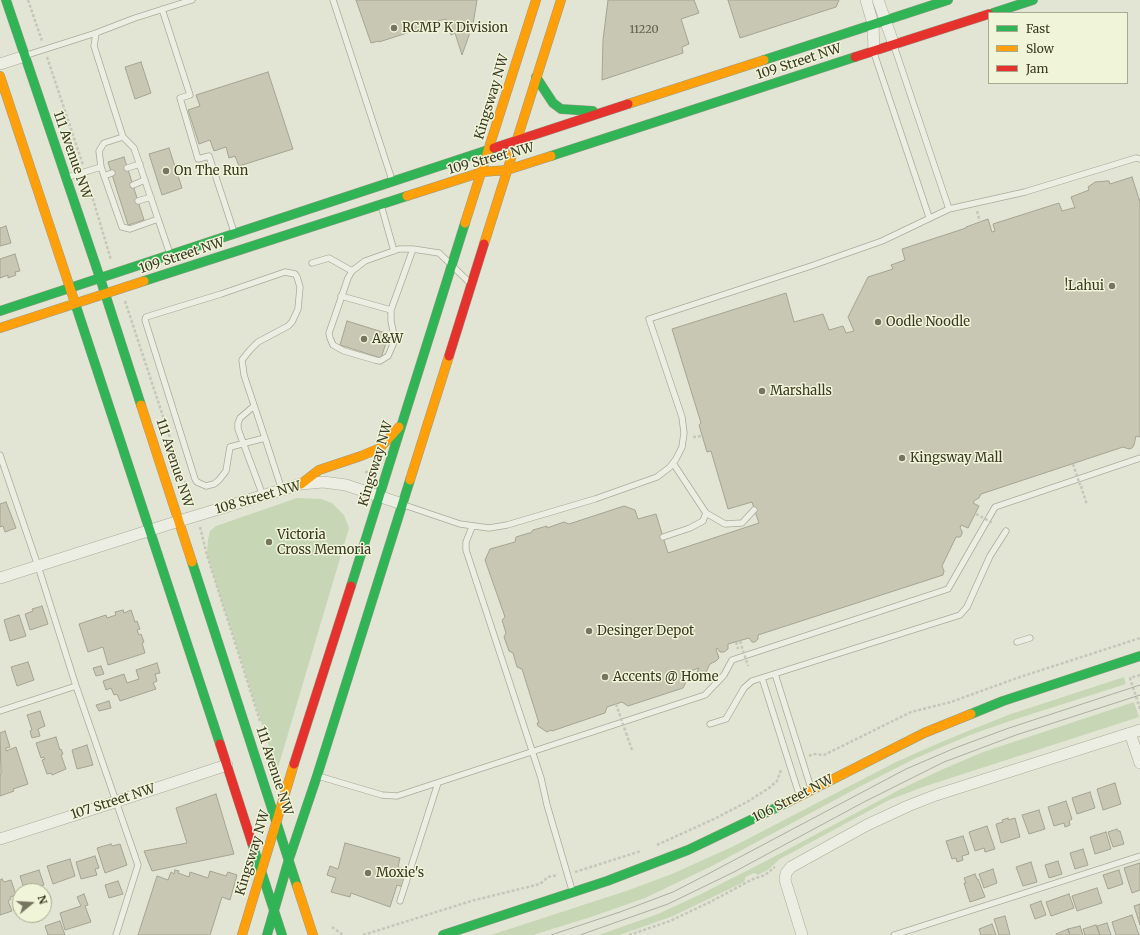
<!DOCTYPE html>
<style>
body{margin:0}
#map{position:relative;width:1140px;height:935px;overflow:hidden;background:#e2e5d3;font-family:Merriweather,serif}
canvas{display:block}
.legend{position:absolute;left:988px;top:12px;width:140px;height:72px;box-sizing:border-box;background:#f0f5da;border:1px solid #a8aa90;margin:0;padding:5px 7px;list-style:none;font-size:12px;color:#3b3922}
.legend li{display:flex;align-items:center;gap:8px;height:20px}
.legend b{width:20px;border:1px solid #a8aa90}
.north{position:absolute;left:12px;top:883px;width:40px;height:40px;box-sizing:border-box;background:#f0f5da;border:1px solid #a8aa90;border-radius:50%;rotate:72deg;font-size:11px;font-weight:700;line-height:16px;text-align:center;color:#3b3922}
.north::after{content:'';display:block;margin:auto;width:14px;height:18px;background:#757560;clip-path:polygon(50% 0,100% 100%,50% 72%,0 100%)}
</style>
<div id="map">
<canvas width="1140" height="935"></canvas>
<ul class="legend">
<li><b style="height:5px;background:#30b455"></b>Fast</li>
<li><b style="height:5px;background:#ff9f0a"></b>Slow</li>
<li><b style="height:5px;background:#e5322d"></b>Jam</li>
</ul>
<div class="north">N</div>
</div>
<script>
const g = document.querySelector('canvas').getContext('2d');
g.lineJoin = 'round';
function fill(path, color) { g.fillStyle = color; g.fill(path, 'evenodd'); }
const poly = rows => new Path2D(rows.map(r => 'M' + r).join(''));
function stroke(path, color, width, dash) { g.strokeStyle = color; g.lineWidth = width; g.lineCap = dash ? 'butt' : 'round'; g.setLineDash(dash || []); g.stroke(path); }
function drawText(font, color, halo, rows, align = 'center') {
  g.font = font + ' Merriweather,serif'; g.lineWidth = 3; g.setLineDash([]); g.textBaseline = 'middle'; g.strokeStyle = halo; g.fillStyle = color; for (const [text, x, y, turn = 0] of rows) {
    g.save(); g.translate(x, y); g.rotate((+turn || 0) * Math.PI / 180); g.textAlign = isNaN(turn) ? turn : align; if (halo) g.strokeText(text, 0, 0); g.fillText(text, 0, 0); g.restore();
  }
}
const green = poly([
 [297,498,321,499,332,503,344,515,349,528,277,771,207,555,208,539,210,531,216,526],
 [1124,677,1126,684,1013,720,970,735,914,759,861,786,712,866,645,898,594,916,533,935,491,935,626,891,672,874,734,846,894,763,932,746,968,731,1011,714],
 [1134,702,1139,717,923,787,889,800,780,859,769,869,758,875,754,873,746,877,744,882,673,916,620,935,599,935,658,914,699,895,764,862,901,789,941,770,983,752]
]);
const building = poly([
 [356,0,477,0,473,24,462,55,455,33,451,35,446,19,437,21,438,23,379,42,379,41,371,43,356,0],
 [608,0,694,0,699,13,681,19,689,44,682,47,683,53,602,80,603,40,608,0],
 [728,0,839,0,836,7,740,38,728,0],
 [141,62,151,93,135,99,125,67,141,62],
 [268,72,293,149,239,166,235,156,229,158,226,147,214,151,210,140,199,144,188,110,200,106,196,95,268,72],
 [169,148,182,188,162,195,149,154,169,148],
 [124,157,144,220,128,225,108,162,124,157],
 [1132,177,1140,202,1140,437,1136,436,1134,445,1132,448,1129,449,1123,447,981,494,979,498,975,500,973,503,979,506,968,528,961,525,960,528,962,531,962,534,960,537,956,537,942,566,944,571,943,575,758,635,758,639,755,642,752,642,749,638,728,644,728,649,724,652,720,652,717,648,716,649,719,658,716,661,710,664,705,674,697,672,699,668,687,672,689,676,687,677,688,678,683,688,628,706,622,702,607,707,605,713,552,731,551,730,547,732,538,726,537,723,539,723,522,669,517,667,513,653,509,651,504,637,506,633,502,620,505,617,485,560,490,549,515,542,516,537,529,533,531,533,533,530,547,526,547,528,564,522,569,524,624,506,635,510,638,519,656,514,668,553,759,523,752,502,728,509,711,451,707,452,699,425,701,423,672,329,786,293,794,322,823,314,829,330,843,326,846,333,854,331,848,317,868,277,893,269,891,265,905,260,902,249,966,228,966,227,988,219,992,232,995,231,993,224,1059,203,1062,211,1073,208,1075,208,1071,197,1089,190,1088,187,1095,182,1107,181,1109,181,1110,184,1132,177],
 [6,226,11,243,0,246,0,228,6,226],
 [15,254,20,271,15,272,16,275,8,278,8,275,0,278,0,259,15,254],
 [347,321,389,334,381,358,340,345,347,321],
 [6,502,16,528,5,532,3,526,0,527,0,504,6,502],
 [42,606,48,624,30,630,25,614,33,611,32,609,42,606],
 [123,610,124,613,131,610,135,622,137,621,140,629,137,630,139,635,141,634,144,642,142,643,145,653,108,665,103,647,88,652,79,624,106,615,107,618,116,615,115,612,123,610],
 [19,615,26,636,10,641,4,620,19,615],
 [28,662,34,680,17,686,11,667,28,662],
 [157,663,160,673,155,674,157,681,153,683,156,689,120,701,117,694,114,695,111,688,106,690,103,681,124,674,127,683,139,679,136,670,157,663],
 [101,666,104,674,96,676,93,668,101,666],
 [109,701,111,708,99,711,96,705,109,701],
 [40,711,45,726,38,729,40,736,32,738,30,731,32,730,27,715,40,711],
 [5,731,10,747,6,748,6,751,16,747,28,784,13,789,14,791,0,796,0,775,1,774,0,733,5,731],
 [56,737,60,750,61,749,63,754,61,755,66,769,52,775,51,773,47,774,42,760,45,759,44,757,41,758,36,743,56,737],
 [87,745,93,765,77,769,72,750,87,745],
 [1115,783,1121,804,1103,810,1097,789,1115,783],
 [1090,792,1095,808,1077,814,1072,798,1090,792],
 [216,794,234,854,152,871,144,851,187,843,176,808,216,794],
 [1066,801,1072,819,1069,821,1070,825,1065,827,1064,823,1054,826,1048,807,1066,801],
 [1039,810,1045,829,1029,834,1022,815,1039,810],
 [1008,818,1008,820,1015,818,1020,837,1001,843,996,824,1003,822,1002,820,1008,818],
 [987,826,995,849,985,852,984,848,975,851,969,832,987,826],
 [1117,829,1118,831,1120,831,1124,844,1113,847,1108,832,1117,829],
 [1106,832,1111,849,1095,854,1090,837,1106,832],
 [963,836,969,854,962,856,963,860,957,862,956,858,952,859,946,841,963,836],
 [345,843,400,858,398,867,408,870,403,887,397,885,390,907,351,893,350,897,331,892,336,878,327,875,330,866,338,869,345,843],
 [111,844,112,846,120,844,127,865,105,873,97,848,111,844],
 [1083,849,1088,865,1075,869,1070,853,1083,849],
 [95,856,99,868,95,869,97,875,81,879,76,862,95,856],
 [70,859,75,876,53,884,47,866,70,859],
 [1058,861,1062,874,1049,878,1045,865,1058,861],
 [1031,862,1037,882,1023,886,1016,867,1031,862],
 [1140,863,1140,890,1132,893,1124,868,1140,863],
 [993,869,997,883,984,888,979,874,993,869],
 [39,870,44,885,35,888,35,890,25,891,20,876,39,870],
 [175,870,179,871,178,873,189,877,190,872,208,878,210,871,226,876,228,872,237,875,230,900,222,897,210,935,138,935,157,876,168,880,171,872,174,874,175,870],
 [1119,870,1123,884,1108,889,1103,875,1119,870],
 [975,874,977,879,978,879,985,897,970,902,964,883,966,883,964,878,975,874],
 [2,879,4,882,11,880,16,895,10,897,11,899,8,901,12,911,0,915,0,880,2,879],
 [118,881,123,894,109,898,105,885,118,881],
 [1097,888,1102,903,1077,911,1072,896,1097,888],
 [84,894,88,905,85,906,91,922,65,930,60,913,81,906,77,897,84,894],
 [1069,894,1074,908,1051,916,1046,902,1069,894],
 [1041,901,1046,915,1035,919,1030,905,1041,901],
 [1140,904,1140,925,1134,906,1140,904],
 [1132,915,1139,935,1116,935,1112,922,1132,915],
 [1005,916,1010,935,999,935,994,919,1005,916],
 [60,921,65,935,48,935,45,926,60,921],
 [1107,923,1111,935,1100,935,1097,926,1107,923],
 [992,924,996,935,981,935,979,929,992,924],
 [1096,925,1100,935,1085,935,1083,929,1096,925],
 [1080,926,1083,935,1070,935,1068,929,1080,926],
 [1068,929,1070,935,1056,935,1056,934,1068,929]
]);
const path = poly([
 [28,0,42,41],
 [47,57,83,165],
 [87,179,111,260],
 [977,211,980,222],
 [125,301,179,465],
 [693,437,702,436],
 [365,472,371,472],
 [185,481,193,505],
 [1081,486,1087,505],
 [200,527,207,555,260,721],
 [736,642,738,649],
 [1140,675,1130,678,1140,709],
 [626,733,632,750],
 [809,756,813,754,824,755,911,712,951,702,1017,678,1140,638],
 [657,845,716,818,747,802,769,788,777,781,781,770],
 [575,872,641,851],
 [332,927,343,935],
 [363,935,471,901,540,884,548,877,558,875],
 [629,935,670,921,710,902,753,879,765,875,775,867]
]);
const lane = poly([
 [333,0,392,180],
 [162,9,190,95,180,98,198,159,209,156,234,232],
 [96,33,94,46,123,137,134,148,158,219],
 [894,46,949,209],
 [874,53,929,217],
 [27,55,96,33,135,18,192,0],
 [101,167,99,151,104,143,123,137],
 [127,168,140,164],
 [104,176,112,173],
 [68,177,101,167,122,227,130,229,158,219,170,254],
 [133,185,145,180],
 [138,201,151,197],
 [381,205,394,251],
 [413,249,391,310,391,321,395,340,388,356,380,361,375,360,344,351,333,345,330,338,329,333,348,278,352,271,365,261,399,249,413,249,439,253,470,283],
 [312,263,329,258,352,271],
 [341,296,391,310],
 [254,406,240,418,238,423,238,429,263,496],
 [265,438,230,447,226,471,219,480,214,484,206,486,197,482,195,479,145,320,146,317,221,294,285,272,295,274,297,277,300,287,298,309,292,322,288,326,258,342,250,350,242,360,244,375,265,438,282,490],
 [0,455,38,566,76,686,138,865,116,935],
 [673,463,706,513,725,524,742,523,754,510],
 [404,505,460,524,489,528,507,525,595,499,657,477,670,467,676,459,682,447,684,433,682,417,649,319,811,266,882,241,949,209,1025,192,1110,166,1136,158,1140,159],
 [472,527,466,542,466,550,541,778,547,805,572,890],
 [663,537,690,528,703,521,706,513],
 [1017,642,1030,638],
 [775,674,811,788],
 [762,678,799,794],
 [0,711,76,686],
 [710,724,726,719,744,688,752,681,960,615,967,607,990,556,1006,531],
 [318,776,382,795,397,796,705,695,724,675,732,660,948,589,995,507,1140,458],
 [400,901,438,783],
 [894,935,1140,856]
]);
const street = poly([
 [866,0,873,24,874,51],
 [878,0,894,45],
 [0,64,25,56],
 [0,578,179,521,301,484,323,482,346,485,402,504],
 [1130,733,1140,763],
 [0,839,115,802,227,765],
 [802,935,785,880,786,873,791,867,867,825,908,806,936,795,1140,730]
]);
const fast = poly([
 [6,0,100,278,141,405],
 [993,13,1033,0],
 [764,60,948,0],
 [536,77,553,103,561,109,593,111],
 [551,156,855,57],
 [144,281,407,196],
 [74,300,220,744],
 [0,311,494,148],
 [192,562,297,886],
 [351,586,465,223],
 [971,714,1003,701,1140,656],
 [252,843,282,935],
 [267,935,289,859,317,776,410,480],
 [443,935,607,881,688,850,786,803]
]);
const slow = poly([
 [0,76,74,300],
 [628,104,764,60],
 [407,196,482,172,507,170,551,156],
 [465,223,536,0],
 [484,244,561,0],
 [0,328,144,281],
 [141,405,192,562],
 [410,480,449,356],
 [301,484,319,470,361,456,380,448,399,427],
 [786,803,924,733,971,714],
 [297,886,313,935],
 [242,935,294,764]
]);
const jam = poly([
 [855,57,989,14],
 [494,148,628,104],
 [449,356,484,244],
 [220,744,252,843],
 [294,764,351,586]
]);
const tram = poly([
 [551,935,620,912,673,892,706,875,906,769,955,748,1009,728,1140,685],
 [580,935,668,904,734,872,864,802,944,762,1016,735,1140,695]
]);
const pathBridge = poly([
 [1073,464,1080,485],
 [976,514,993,523],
 [740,641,748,666],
 [616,704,626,733]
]);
const markers = [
 [394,28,4,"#757560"],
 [166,171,4,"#757560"],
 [1112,286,4,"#757560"],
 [878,322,4,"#757560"],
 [364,339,4,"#757560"],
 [762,391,4,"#757560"],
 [902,458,4,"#757560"],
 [269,542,4,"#757560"],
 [589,631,4,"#757560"],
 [605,677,4,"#757560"],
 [368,873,4,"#757560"]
];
const numberNames = [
 ["11220",644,30]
];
const poiNames = [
 ["RCMP K Division",402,28],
 ["On The Run",174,171],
 ["!Lahui",1104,286,"right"],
 ["Oodle Noodle",886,322],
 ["A&W",372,339],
 ["Marshalls",770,391],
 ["Kingsway Mall",910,458],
 ["Victoria",277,535],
 ["Cross Memoria",277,550],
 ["Desinger Depot",597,631],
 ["Accents @ Home",613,677],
 ["Moxie's",376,873]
];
const streetNames = [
 ["109 Street NW",799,62,-18],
 ["Kingsway NW",492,97,-73],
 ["111 Avenue NW",72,155,71],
 ["109 Street NW",491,159,-15],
 ["109 Street NW",182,256,-18],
 ["111 Avenue NW",174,463,72],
 ["Kingsway NW",376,464,-73],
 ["108 Street NW",258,498,-16],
 ["111 Avenue NW",274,771,72],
 ["106 Street NW",793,799,-27],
 ["107 Street NW",113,802,-18],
 ["Kingsway NW",253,853,-73]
];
fill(green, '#c7d7b6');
fill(building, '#c8c7b4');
stroke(building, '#a4a492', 1);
stroke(lane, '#aaab9b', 7);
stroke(street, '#aaab9b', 12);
stroke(fast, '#999a8a', 10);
stroke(slow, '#999a8a', 10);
stroke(jam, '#999a8a', 10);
stroke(path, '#c6c7ba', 2.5, [3, 2]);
stroke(lane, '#eceee3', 5.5);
stroke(street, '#eceee3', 11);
stroke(fast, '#30b455', 9);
stroke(slow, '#ff9f0a', 9);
stroke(jam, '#e5322d', 9);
stroke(tram, '#acaea3', 1);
stroke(pathBridge, '#c6c7ba', 2.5, [3, 2]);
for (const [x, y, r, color] of markers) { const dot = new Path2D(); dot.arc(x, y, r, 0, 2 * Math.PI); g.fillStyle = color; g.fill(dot); stroke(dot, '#f0f5da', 1.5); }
drawText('11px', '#5e5c46', null, numberNames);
drawText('13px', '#3b3922', '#f0f5da', poiNames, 'left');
drawText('13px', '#3b3922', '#f0f5da', streetNames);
</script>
